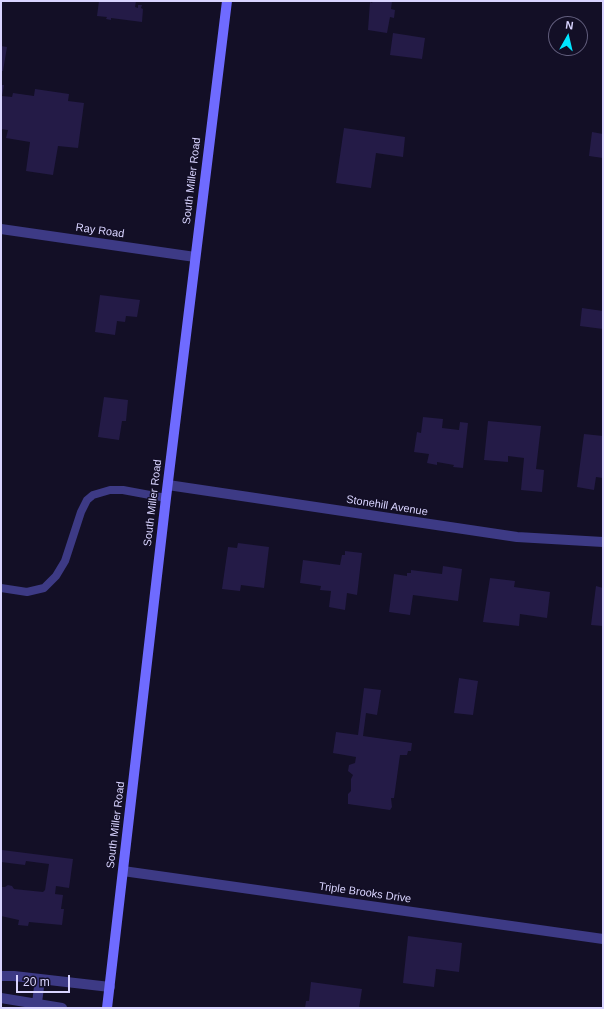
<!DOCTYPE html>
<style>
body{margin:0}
#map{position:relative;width:604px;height:1009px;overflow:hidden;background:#130f26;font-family:Helvetica,sans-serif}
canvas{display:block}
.frame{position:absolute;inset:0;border:2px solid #d9d4ff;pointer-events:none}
.north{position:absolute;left:548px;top:16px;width:40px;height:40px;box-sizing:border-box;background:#130f26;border:1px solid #625e7d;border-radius:50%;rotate:8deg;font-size:11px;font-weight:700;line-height:16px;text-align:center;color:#d9d4ff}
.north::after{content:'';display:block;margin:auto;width:14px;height:18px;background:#00e5ff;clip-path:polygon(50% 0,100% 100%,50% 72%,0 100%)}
.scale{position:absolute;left:16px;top:975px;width:54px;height:18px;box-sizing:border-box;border:2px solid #d9d4ff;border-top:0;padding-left:5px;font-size:12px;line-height:14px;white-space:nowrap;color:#d9d4ff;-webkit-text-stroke:3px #130f26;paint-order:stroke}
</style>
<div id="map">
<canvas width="604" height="1009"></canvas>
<div class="frame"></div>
<div class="north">N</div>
<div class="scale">20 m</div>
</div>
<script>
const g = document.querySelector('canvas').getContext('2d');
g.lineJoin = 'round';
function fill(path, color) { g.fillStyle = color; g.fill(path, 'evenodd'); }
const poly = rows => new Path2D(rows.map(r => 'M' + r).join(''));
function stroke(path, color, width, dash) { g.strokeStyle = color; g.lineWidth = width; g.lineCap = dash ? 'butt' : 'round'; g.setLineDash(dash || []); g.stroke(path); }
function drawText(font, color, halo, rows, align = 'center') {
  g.font = font + ' Helvetica,sans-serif'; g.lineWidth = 3; g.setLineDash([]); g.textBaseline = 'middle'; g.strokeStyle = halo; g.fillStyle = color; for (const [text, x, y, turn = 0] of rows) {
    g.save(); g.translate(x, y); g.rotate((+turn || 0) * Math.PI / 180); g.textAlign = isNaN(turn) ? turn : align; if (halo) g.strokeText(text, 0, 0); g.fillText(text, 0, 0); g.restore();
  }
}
const building = poly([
 [99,1,136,1,135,7,138,8,138,5,142,5,141,8,143,9,142,22,111,18,111,20,106,19,107,17,97,16],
 [373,1,392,1,391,9,395,10,394,18,390,17,387,33,368,30,370,2,372,3],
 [393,33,425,38,422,59,390,55],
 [1,46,7,47,3,71,1,71],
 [1,85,4,85,2,96,12,97,13,93,34,96,35,89,69,94,68,101,84,103,78,148,58,146,53,175,26,171,30,142,6,138,8,130,1,129],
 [344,128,405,137,403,157,376,153,371,188,336,183],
 [592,132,603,134,603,158,589,156],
 [100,295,140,300,137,317,126,316,125,322,117,321,115,335,95,332],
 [582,308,603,311,603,329,580,326],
 [104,397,128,400,126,421,122,421,119,440,98,437],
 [423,417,443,419,442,428,459,430,460,422,468,423,463,468,453,467,454,465,437,462,437,465,427,463,429,454,414,452,417,432,421,433],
 [488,421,541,426,536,469,544,470,542,492,521,490,524,458,508,456,508,462,484,460],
 [584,434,603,436,603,478,596,477,594,490,577,487],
 [238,543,269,547,264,588,241,585,240,591,222,589,228,547,237,548],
 [345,551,362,553,357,595,347,593,345,610,329,607,331,591,320,590,321,586,300,583,303,560,340,565,342,555,345,555],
 [443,566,462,569,458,601,413,595,410,615,389,612,394,574,407,576,407,573,411,573,411,570,442,574],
 [490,578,515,581,514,587,550,592,547,618,520,614,519,626,483,622],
 [596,586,603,588,603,626,591,625],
 [459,678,478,681,473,715,454,713],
 [364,688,381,690,377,715,366,713,363,736,412,743,411,751,408,751,407,755,400,755,394,798,391,798,392,807,390,810,348,804,348,794,351,791,351,779,353,775,348,771,349,765,355,763,356,757,333,753,336,732,358,735],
 [2,850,73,859,69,888,56,886,55,894,63,895,61,909,64,909,62,925,29,922,28,926,18,925,19,920,1,916,1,887,5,887,8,885,12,886,14,889,43,892,45,890,49,864,26,861,25,865,1,862],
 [408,936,462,943,459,972,436,969,434,987,403,983],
 [311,982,362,989,359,1008,305,1008,306,1001,309,1001]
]);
const lane = poly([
 [1,588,27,592,44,588,56,576,65,561,81,512,87,500,93,495,110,490,123,490,166,498]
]);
const street = poly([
 [1,229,195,257],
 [168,485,517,537,603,542],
 [123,871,603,939],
 [1,976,14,976,110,987],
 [1,998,62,1008],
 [37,1003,40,979]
]);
const secondary = poly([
 [107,1008,166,498,227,1]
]);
const streetNames = [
 ["South Miller Road",192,181,-83],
 ["Ray Road",100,231,8],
 ["South Miller Road",153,503,-83],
 ["Stonehill Avenue",387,506,9],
 ["South Miller Road",116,825,-83],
 ["Triple Brooks Drive",365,893,8]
];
fill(building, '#241b47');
stroke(lane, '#3d3a85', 8);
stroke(street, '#3d3a85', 10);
stroke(secondary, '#6f6bff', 10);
drawText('11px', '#d9d4ff', '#130f26', streetNames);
</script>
